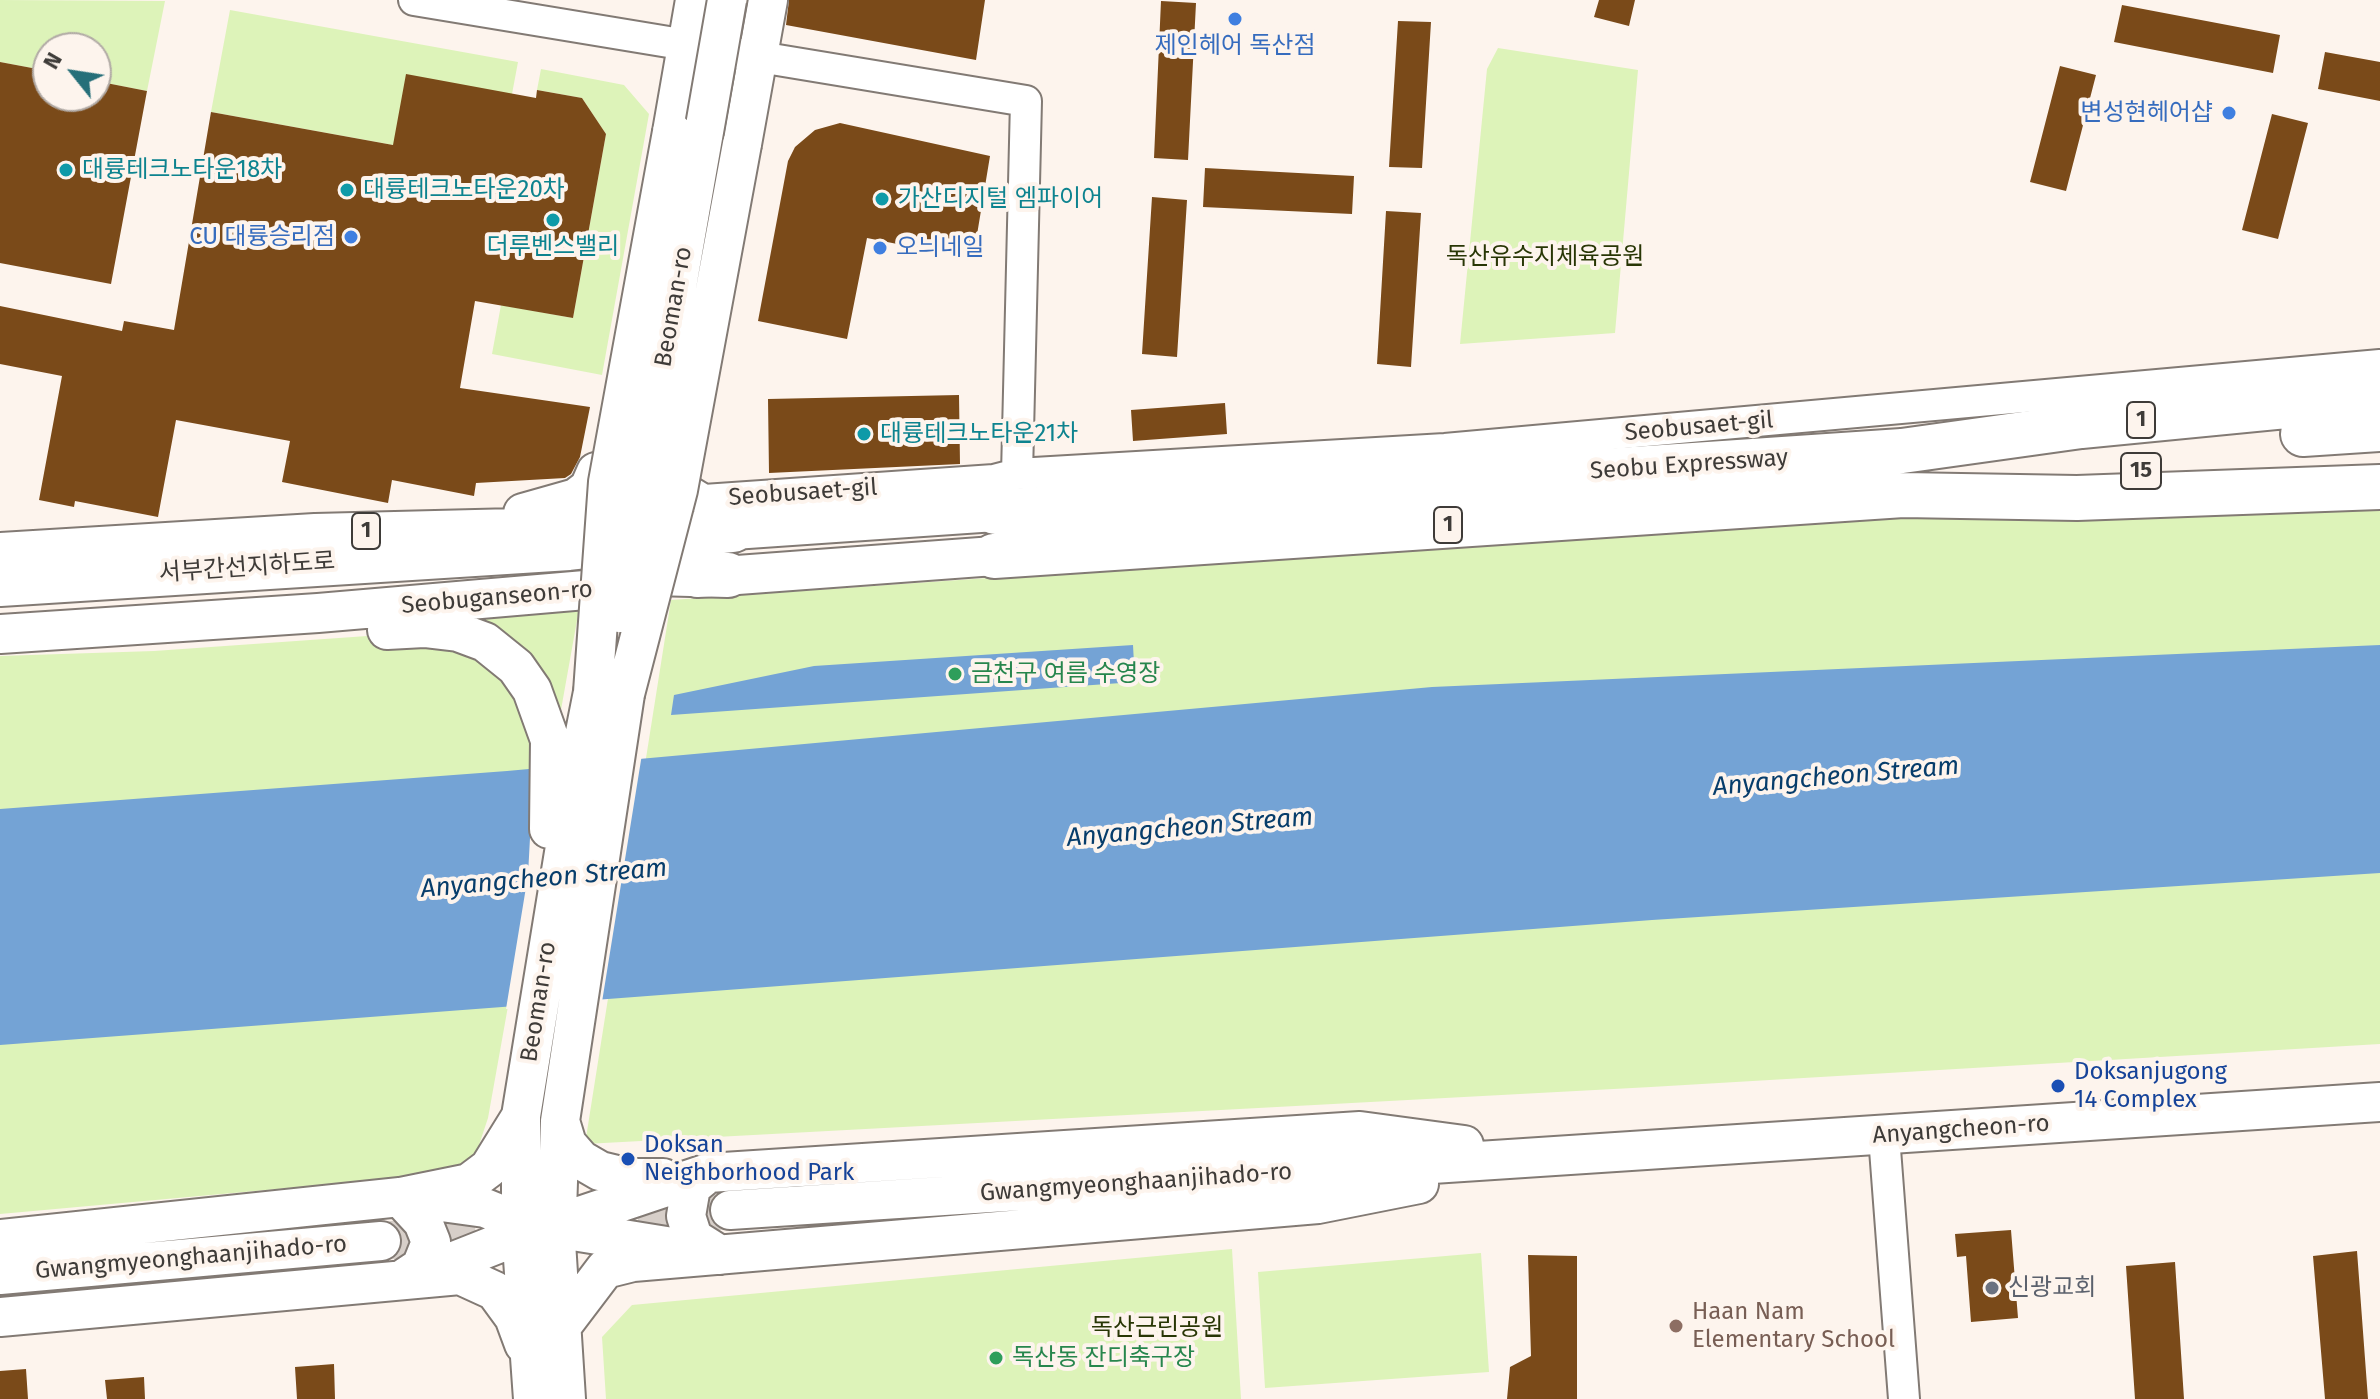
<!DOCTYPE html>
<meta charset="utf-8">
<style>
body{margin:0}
#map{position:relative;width:2380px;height:1399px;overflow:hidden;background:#fdf4ed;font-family:"Fira Sans",sans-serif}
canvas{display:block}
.north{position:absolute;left:32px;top:32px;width:80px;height:80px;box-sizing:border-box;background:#fdf4ed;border:2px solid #b1aaa5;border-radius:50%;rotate:300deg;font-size:22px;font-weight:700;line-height:32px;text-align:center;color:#3e3b38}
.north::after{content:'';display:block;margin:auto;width:28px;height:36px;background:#266f79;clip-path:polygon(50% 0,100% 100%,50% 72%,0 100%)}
</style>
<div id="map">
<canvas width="2380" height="1399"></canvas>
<div class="north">N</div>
</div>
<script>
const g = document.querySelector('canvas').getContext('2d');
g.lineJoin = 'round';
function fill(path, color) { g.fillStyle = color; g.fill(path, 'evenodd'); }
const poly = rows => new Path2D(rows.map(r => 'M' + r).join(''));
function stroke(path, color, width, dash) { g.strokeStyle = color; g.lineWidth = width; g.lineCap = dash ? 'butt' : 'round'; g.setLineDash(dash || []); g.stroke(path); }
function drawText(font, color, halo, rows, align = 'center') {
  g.font = font + ' "Fira Sans","Noto Sans KR",sans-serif'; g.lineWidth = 8; g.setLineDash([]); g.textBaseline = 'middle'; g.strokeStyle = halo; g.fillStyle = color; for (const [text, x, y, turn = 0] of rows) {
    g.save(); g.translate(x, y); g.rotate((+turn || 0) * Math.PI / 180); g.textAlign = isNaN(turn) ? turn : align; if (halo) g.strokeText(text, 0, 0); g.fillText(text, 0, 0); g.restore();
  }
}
const green = poly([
 [0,0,165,1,147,91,96,81,96,48,48,48,48,71,0,62],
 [230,10,518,62,512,94,393,145,211,112],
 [1498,48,1638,70,1615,333,1460,344,1487,69],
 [541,69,624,85,649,114,602,375,492,354,501,305,573,318,606,134,582,98,537,90],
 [2380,497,2380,1044,1651,1087,585,1144,671,600,1954,511],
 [581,598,488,1118,476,1154,455,1173,0,1214,0,656,154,651,424,632,478,623,478,609],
 [1232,1249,1241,1399,606,1399,602,1337,632,1305],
 [1481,1253,1489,1372,1265,1388,1258,1272]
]);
const water = poly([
 [1133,645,1135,682,671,715,674,695,814,666],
 [2380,645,2380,873,1652,920,0,1045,0,809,507,771,1432,687]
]);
const pier = poly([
 [642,754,602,1002,506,1009,528,875,534,764]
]);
const building = poly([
 [789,0,985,0,976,60,786,25],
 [1599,0,1635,0,1629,26,1594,17],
 [1161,1,1196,3,1188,160,1154,158],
 [2122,5,2280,35,2273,73,2114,42],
 [1398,21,1431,22,1422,168,1389,167],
 [2325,52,2380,62,2380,101,2318,89],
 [0,62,48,71,48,96,96,96,96,81,147,91,111,284,0,263],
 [2060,66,2096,75,2066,191,2030,182],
 [406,74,536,98,537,90,582,98,606,134,573,318,475,301,460,388,590,407,580,457,571,474,565,478,476,483,474,496,392,480,388,503,282,482,290,441,176,420,158,517,75,501,74,507,39,500,62,376,0,364,0,306,122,331,124,321,174,330,211,112,393,145],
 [2272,114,2308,123,2278,239,2242,230],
 [840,123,990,156,973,259,867,238,847,339,758,321,788,161,795,147,815,130],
 [1205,168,1354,176,1352,214,1203,207],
 [1152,197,1187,200,1177,357,1142,354],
 [1386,211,1421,213,1411,367,1377,364],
 [959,395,960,464,769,473,768,399],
 [1225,403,1227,434,1133,441,1131,410],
 [2011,1230,2018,1318,1971,1322,1966,1256,1957,1257,1955,1234],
 [2357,1251,2368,1399,2325,1399,2313,1256],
 [1528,1255,1577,1256,1577,1399,1507,1399,1510,1367,1531,1356],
 [2175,1262,2184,1399,2135,1399,2126,1266],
 [334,1364,335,1399,297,1399,295,1367],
 [26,1369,28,1399,0,1399,0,1371],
 [144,1377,145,1399,107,1399,105,1380]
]);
const majorTunnel = poly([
 [581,1223,730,1210],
 [381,1241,524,1228]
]);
const minor = poly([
 [414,0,1026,101,1017,474],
 [663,475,704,500,994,480,1017,474,1445,449,2380,365],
 [1884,1136,1904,1399]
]);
const major = poly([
 [672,132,695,0],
 [742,144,768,0],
 [523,513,576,498,589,488,596,472],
 [702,529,733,530,995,512],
 [0,552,315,533,596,526],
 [697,578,994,556],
 [387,630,424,628,458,632,485,642,516,667,532,690,550,740,549,829],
 [0,634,318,613,632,586],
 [560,1121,567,1144,581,1160,600,1171,629,1178,663,1178],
 [708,1173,691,1187,686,1216,693,1238,720,1255],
 [400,1197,423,1222,431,1242,421,1267,403,1279],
 [427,1200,485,1208,512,1219,534,1240],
 [730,1210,2380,1102],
 [552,1220,573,1231,666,1246],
 [0,1239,400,1197,469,1183,489,1168,520,1118],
 [429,1271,505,1241,534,1213],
 [525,1273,538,1247,556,1224,708,1173,1360,1131,1464,1145],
 [0,1275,381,1241],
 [0,1317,460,1275,495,1291,514,1317,524,1344],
 [561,1327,605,1269,633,1262,1318,1204,1419,1184],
 [533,1399,521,1231,521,1116,577,773,593,692,604,662],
 [566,1399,556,1242,560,1121,625,694,623,663]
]);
const highway = poly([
 [2303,434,2380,429],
 [995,512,1902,451,2081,426,2380,397],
 [994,556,1903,495,2077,498,2380,487],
 [617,572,728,575],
 [0,584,569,548,733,530]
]);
const majorBridge = poly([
 [620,613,727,0],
 [593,692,608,482,672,132],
 [625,694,678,490,742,144]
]);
const markers = [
 [1235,19,8,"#3f7fe0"],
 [2229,113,8,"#3f7fe0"],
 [66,170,8,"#0f9aa8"],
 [347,190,8,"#0f9aa8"],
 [882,199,8,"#0f9aa8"],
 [553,220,8,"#0f9aa8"],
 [351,237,8,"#3f7fe0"],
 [880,248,8,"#3f7fe0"],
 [864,434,8,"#0f9aa8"],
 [955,674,8,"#2e9e5b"],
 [2058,1086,8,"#1a4fb4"],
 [628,1159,8,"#1a4fb4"],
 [1992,1288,8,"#6b7280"],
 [1676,1326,8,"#8d6e63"],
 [996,1358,8,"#2e9e5b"]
];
const shields = [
 [2141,420,28],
 [2141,471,40],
 [1448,525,28],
 [366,531,28]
];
const shieldNames = [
 ["1",2141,420],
 ["15",2141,471],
 ["1",1448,525],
 ["1",366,531]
];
const shopNames = [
 ["제인헤어 독산점",1235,46,"center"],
 ["변성현헤어샵",2213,113],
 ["CU 대륭승리점",335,237],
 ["오늬네일",896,248,"left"]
];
const cultureNames = [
 ["대륭테크노타운18차",82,170],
 ["대륭테크노타운20차",363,190],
 ["가산디지털 엠파이어",898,199],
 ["더루벤스밸리",553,247,"center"],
 ["대륭테크노타운21차",880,434]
];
const parkNames = [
 ["독산유수지체육공원",1545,257],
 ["독산근린공원",1157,1328]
];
const streetNames = [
 ["Beoman-ro",674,307,-80],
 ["Seobusaet-gil",1699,427,-5],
 ["Seobu Expressway",1689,465,-4],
 ["Seobusaet-gil",803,493,-4],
 ["서부간선지하도로",247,568,-4],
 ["Seobuganseon-ro",497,598,-5],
 ["Beoman-ro",539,1002,-81],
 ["Anyangcheon-ro",1961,1130,-4],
 ["Gwangmyeonghaanjihado-ro",1136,1183,-4],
 ["Gwangmyeonghaanjihado-ro",191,1258,-5]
];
const leisureNames = [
 ["금천구 여름 수영장",971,674],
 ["독산동 잔디축구장",1012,1358]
];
const transitNames = [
 ["Doksanjugong",2074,1072],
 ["14 Complex",2074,1100],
 ["Doksan",644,1145],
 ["Neighborhood Park",644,1173]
];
const worshipNames = [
 ["신광교회",2008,1288]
];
const educationNames = [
 ["Haan Nam",1692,1312],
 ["Elementary School",1692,1340]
];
const waterNames = [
 ["Anyangcheon Stream",1836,777,-5],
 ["Anyangcheon Stream",1190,828,-5],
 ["Anyangcheon Stream",544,879,-5]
];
fill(green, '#ddf3b9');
fill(water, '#74a3d5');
fill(pier, '#fdf4ed');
fill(building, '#7a4a19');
stroke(majorTunnel, '#d7cfc9', 38, [38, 19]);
stroke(minor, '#827a74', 34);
stroke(major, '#827a74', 42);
stroke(highway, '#827a74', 48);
stroke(minor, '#fff', 30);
stroke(major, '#fff', 38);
stroke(highway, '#fff', 44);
stroke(majorBridge, '#827a74', 42, []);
stroke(majorBridge, '#fff', 38);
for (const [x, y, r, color] of markers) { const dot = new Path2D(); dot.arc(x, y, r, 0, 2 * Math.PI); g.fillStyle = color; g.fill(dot); stroke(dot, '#fdf4ed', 3); }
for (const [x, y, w] of shields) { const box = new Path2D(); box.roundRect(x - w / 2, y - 18, w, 36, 6); g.fillStyle = '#fdf4ed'; g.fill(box); stroke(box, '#3e3b38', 2); }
drawText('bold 22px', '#3e3b38', null, shieldNames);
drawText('24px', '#366cbe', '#fdf4ed', shopNames, 'right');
drawText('24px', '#0d838f', '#fdf4ed', cultureNames, 'left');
drawText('24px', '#283605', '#fdf4ed', parkNames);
drawText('24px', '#3e3b38', '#fdf4ed', streetNames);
drawText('24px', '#27864d', '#fdf4ed', leisureNames, 'left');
drawText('24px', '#164399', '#fdf4ed', transitNames, 'left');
drawText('24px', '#5b616d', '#fdf4ed', worshipNames, 'left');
drawText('24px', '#785e54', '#fdf4ed', educationNames, 'left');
drawText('italic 26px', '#073d6b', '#fdf4ed', waterNames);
</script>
